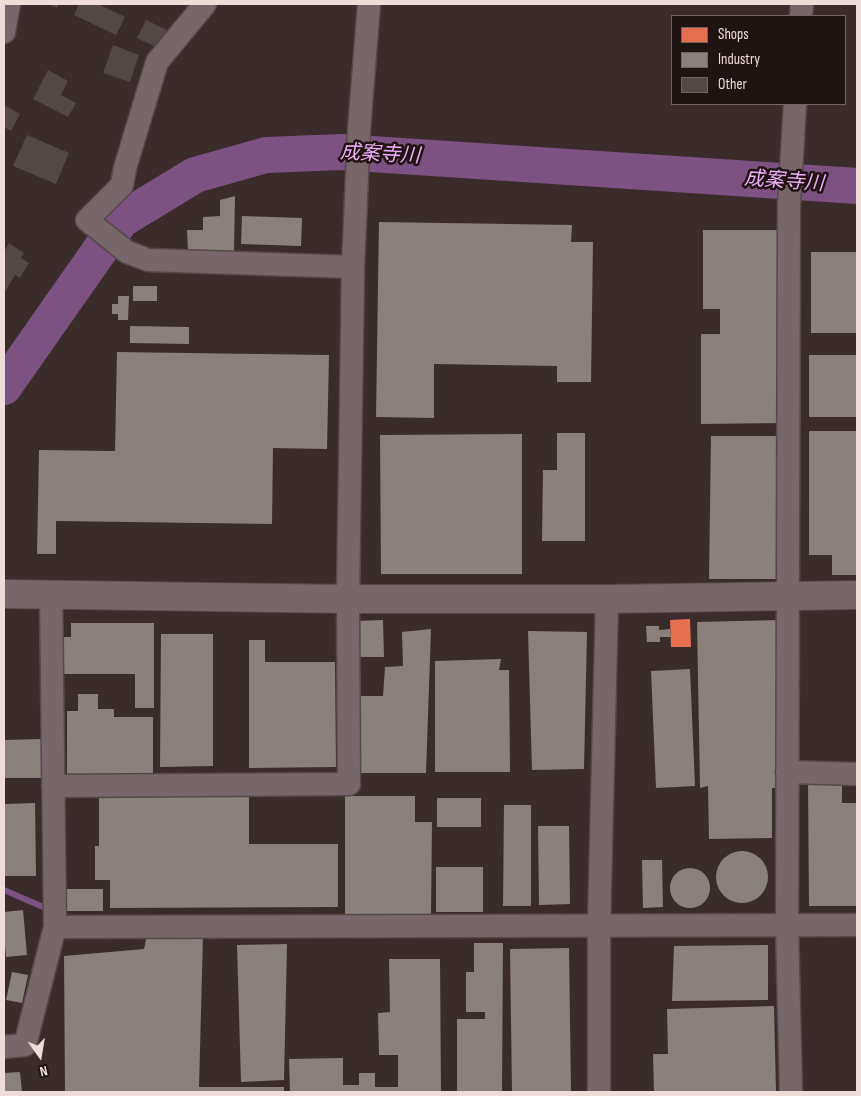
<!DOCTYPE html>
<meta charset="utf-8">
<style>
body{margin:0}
#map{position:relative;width:861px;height:1096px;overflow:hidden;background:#3a2c2a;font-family:"Sofia Sans Condensed",sans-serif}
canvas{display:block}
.frame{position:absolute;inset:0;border:5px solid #eedcd9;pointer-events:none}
.legend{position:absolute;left:671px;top:15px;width:175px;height:90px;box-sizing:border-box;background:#1f1411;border:1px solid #726461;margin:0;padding:6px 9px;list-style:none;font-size:15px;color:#eedcd9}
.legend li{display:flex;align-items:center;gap:10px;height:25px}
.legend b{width:25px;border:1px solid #726461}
.north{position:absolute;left:15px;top:1031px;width:50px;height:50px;-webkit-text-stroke:4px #1f1411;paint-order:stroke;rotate:167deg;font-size:14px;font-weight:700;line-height:20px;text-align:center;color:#eedcd9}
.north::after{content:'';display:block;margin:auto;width:18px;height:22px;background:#eedcd9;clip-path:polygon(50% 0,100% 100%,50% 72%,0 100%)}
</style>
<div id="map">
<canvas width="861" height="1096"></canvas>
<div class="frame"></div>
<ul class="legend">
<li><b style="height:14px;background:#e76f51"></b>Shops</li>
<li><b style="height:14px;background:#8a817c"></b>Industry</li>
<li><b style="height:14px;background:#534844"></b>Other</li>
</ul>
<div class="north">N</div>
</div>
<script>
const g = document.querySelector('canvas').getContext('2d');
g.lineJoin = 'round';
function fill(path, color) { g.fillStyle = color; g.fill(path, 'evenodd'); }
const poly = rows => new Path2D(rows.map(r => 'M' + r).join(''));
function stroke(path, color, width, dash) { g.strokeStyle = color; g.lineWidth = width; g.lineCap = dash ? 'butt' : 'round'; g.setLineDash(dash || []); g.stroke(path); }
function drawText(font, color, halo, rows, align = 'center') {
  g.font = font + ' "Sofia Sans Condensed","Noto Sans JP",sans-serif'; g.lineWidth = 5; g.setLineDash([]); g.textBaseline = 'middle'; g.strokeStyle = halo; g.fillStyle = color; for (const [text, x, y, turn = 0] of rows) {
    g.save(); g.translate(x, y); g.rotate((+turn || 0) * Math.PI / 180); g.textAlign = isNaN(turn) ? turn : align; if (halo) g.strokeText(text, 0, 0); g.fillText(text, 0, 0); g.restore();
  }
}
const shops = poly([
 [690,619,691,647,671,647,670,620]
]);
const industry = poly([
 [235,196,234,252,188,252,187,230,203,230,203,217,220,216,220,200],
 [242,216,302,218,301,246,241,244],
 [379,222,572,225,571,242,593,242,591,382,557,382,557,366,434,364,434,418,376,417],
 [703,230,781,230,782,423,701,424,701,334,720,334,720,309,703,309],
 [811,252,857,252,857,333,811,333],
 [133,286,157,286,157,301,133,301],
 [118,296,129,296,128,320,118,320,118,314,112,314,112,304,118,304],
 [130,326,189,327,189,344,130,343],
 [117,352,329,355,327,449,273,448,272,524,56,521,56,554,37,554,39,450,115,451],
 [809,355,857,355,857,417,809,417],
 [809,431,857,431,857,575,832,575,832,555,809,555],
 [557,433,585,433,585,541,542,541,543,470,557,470],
 [522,434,522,574,381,574,380,435],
 [711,436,780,436,779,579,709,579],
 [383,620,384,657,357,657,356,621],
 [779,620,782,788,772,788,772,838,709,839,708,786,700,788,697,622],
 [71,623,154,623,154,708,135,708,135,674,63,674,63,637,71,637],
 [646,626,659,626,659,630,670,629,671,637,660,637,660,642,647,642],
 [431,629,426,773,355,773,355,696,383,696,385,667,403,666,402,632],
 [528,631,587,632,584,769,532,770],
 [161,634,213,634,213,766,160,767],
 [249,640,265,640,265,662,335,662,336,767,249,768],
 [501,659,499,670,509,670,510,772,435,772,435,661],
 [690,669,695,786,656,788,651,671],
 [78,694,98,694,98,709,114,709,114,717,153,717,153,774,67,774,67,711,78,711],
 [42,739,42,778,4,778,4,740],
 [808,782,842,782,842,803,857,803,857,906,809,906],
 [99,795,249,795,249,844,338,844,338,907,110,908,110,880,95,880,95,846,99,846],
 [345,796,415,796,415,822,432,822,431,914,345,914],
 [437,798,481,798,481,827,437,827],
 [35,803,36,876,4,876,4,804],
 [504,805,531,805,531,906,503,906],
 [538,826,569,826,570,904,539,905],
 '716 877a26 26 0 1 1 52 0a26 26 0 1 1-52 0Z',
 [642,860,662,860,663,907,643,908],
 [436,867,483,867,483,912,436,912],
 '670 888a20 20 0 1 1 40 0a20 20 0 1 1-40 0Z',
 [67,889,103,889,103,911,67,911],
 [23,910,27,955,6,957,4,934,4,912],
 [147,935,203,936,199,1087,284,1087,284,1092,65,1092,64,956,144,949],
 [474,943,503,943,502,1092,457,1092,457,1019,485,1019,485,1012,466,1012,466,972,474,972],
 [287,944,284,1080,241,1082,237,945],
 [768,945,768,1000,672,1001,674,946],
 [569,948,571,1092,512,1092,510,949],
 [389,959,440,959,441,1092,290,1092,289,1059,343,1058,343,1085,359,1085,359,1073,375,1073,375,1087,398,1087,398,1055,379,1055,378,1013,390,1012],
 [12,972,28,975,22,1003,6,1000],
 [774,1006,776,1092,654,1092,653,1054,668,1054,667,1009],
 [20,1072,22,1092,4,1092,4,1073]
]);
const stream = poly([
 [121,220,127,190],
 [4,890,50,910]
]);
const river = poly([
 [4,387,121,220,195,175,266,155,341,152,857,186]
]);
const building = poly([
 [47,4,59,4,57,8],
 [79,4,98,4,125,17,116,35,74,15],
 [146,20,167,30,158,48,137,38],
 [113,45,139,55,130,82,103,73],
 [48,70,68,81,61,95,76,103,68,117,33,99],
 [4,105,20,114,11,131,4,127],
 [27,135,69,153,56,184,13,166],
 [9,243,24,253,21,258,29,263,20,278,15,275,5,292,4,291,4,252]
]);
const minor = poly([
 [205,4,157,62,125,168,122,185,87,220,127,252,148,260,353,267],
 [801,16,802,4],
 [4,32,9,4],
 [787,772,857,774],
 [53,786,349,784,348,599,353,267,359,130,369,4],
 [55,927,857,925],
 [4,1047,25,1045,55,927,51,594],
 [599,1092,599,926,607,599],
 [791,1092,787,926,789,204,795,104]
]);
const tertiary = poly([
 [4,594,348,599,607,599,857,595]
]);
const waterNames = [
 ["成案寺川",380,155,3],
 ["成案寺川",784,182,4]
];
fill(shops, '#e76f51');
fill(industry, '#8a817c');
stroke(stream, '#7c5282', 6);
stroke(river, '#7c5282', 36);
fill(building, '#534844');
stroke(minor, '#554948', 25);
stroke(tertiary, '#554948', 30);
stroke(minor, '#77676b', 22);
stroke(tertiary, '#77676b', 28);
drawText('italic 20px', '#efaefc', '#1f1411', waterNames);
</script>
